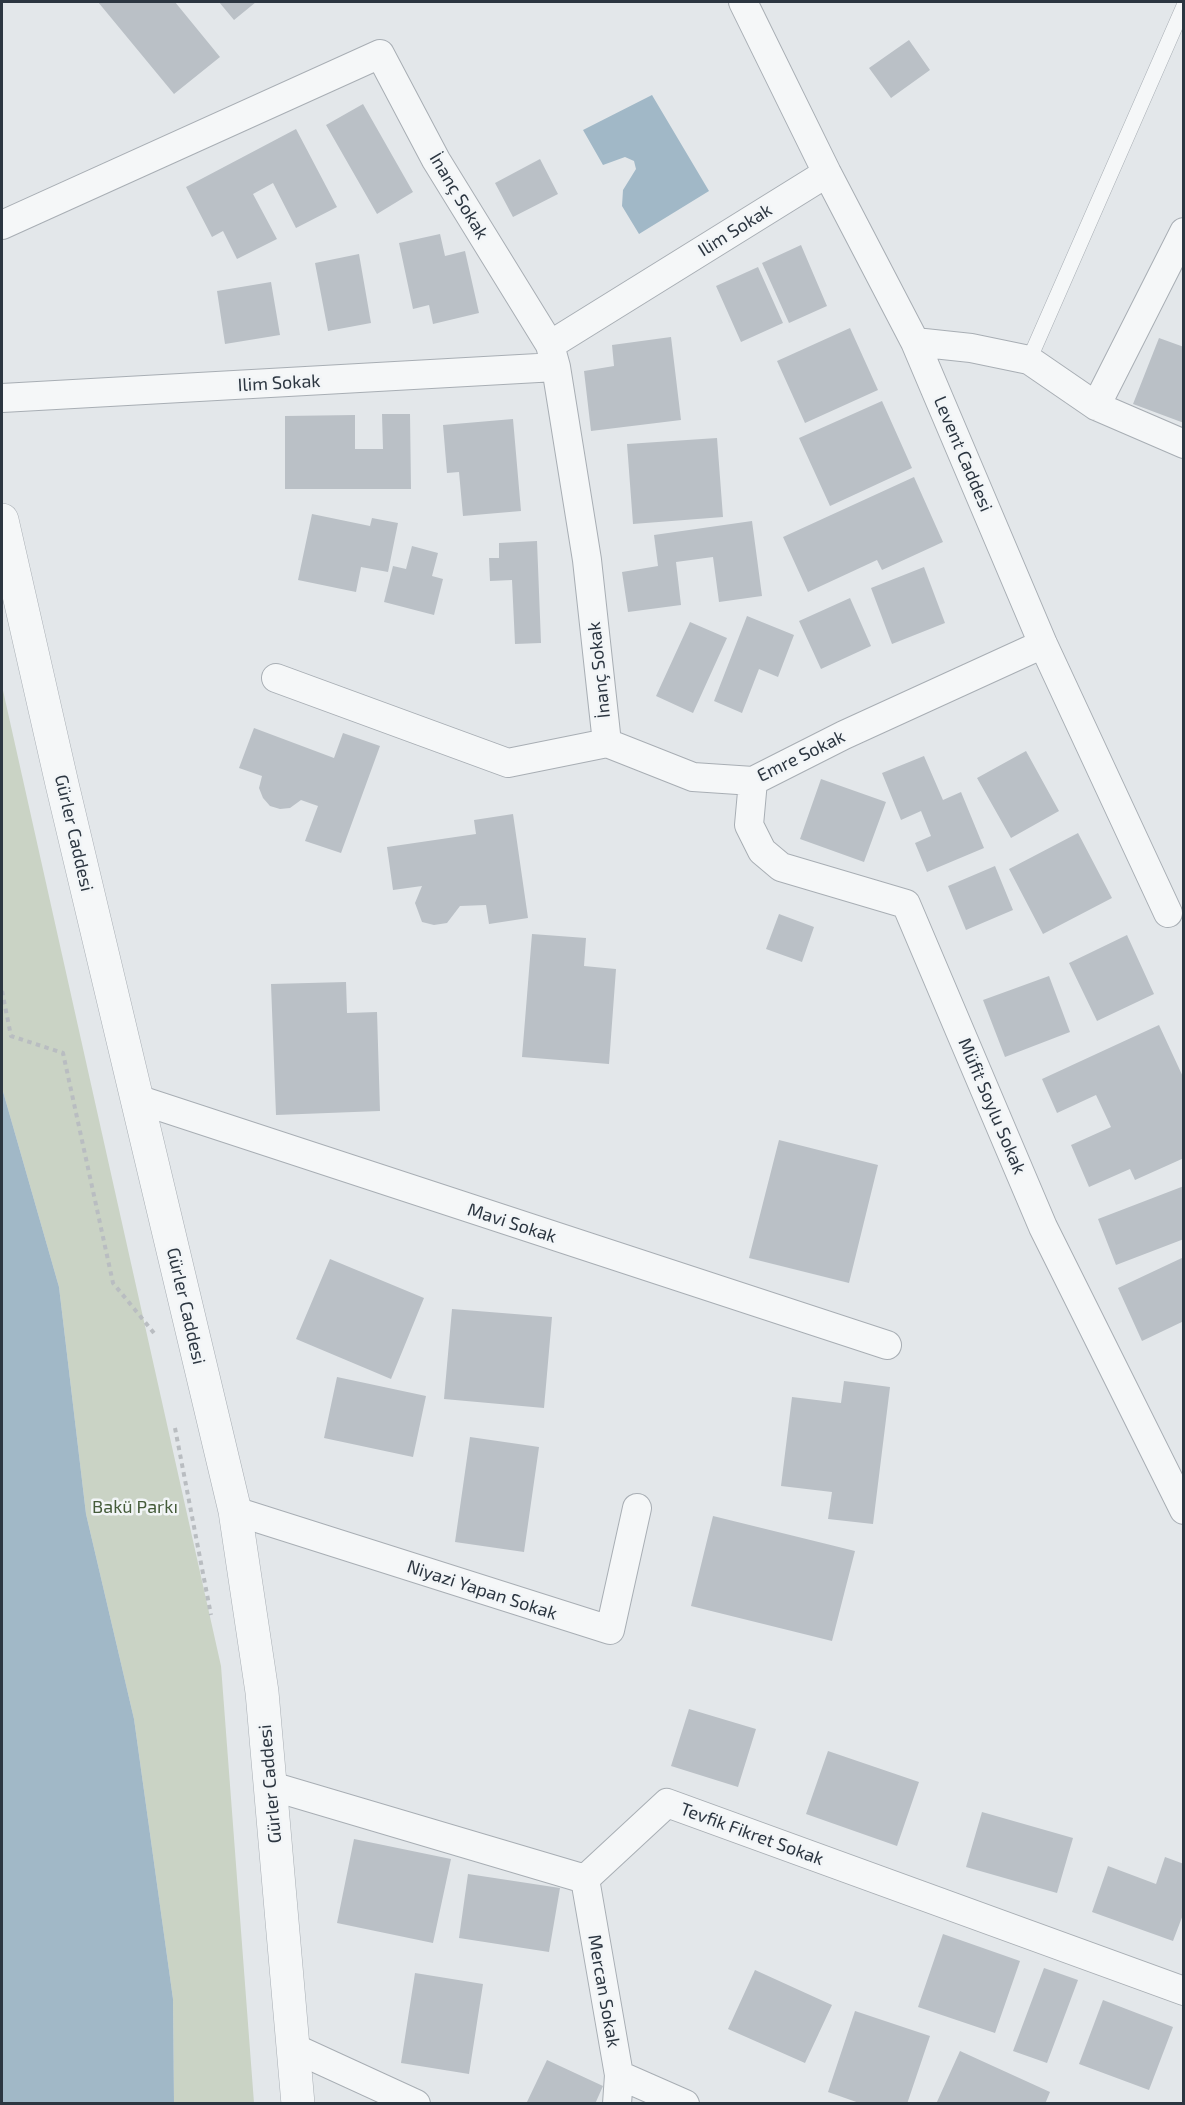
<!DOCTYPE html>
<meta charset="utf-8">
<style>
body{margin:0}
#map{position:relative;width:1185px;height:2105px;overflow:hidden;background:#e3e7ea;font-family:"Exo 2",sans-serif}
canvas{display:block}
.frame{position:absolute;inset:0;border:3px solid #2c3641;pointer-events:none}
</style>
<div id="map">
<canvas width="1185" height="2105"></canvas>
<div class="frame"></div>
</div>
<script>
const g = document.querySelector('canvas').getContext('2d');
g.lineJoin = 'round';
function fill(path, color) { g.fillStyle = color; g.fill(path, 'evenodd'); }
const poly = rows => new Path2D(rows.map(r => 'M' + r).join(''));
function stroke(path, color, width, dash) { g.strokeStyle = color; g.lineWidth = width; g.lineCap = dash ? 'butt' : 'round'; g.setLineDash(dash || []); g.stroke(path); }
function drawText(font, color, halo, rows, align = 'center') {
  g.font = font + ' "Exo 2",sans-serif'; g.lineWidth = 5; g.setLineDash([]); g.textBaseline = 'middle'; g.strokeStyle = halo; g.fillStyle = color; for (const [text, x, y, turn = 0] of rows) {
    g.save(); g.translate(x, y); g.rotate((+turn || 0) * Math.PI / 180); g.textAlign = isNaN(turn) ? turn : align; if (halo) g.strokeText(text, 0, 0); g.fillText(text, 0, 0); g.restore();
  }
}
const green = poly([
 [2,686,221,1666,254,2103,174,2103,173,1999,134,1719,86,1514,59,1287,2,1088]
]);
const water = poly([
 [652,95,709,191,639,234,622,206,623,190,636,169,634,161,625,157,603,165,583,130],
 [2,1088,59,1287,86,1514,134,1719,173,1999,174,2103,2,2103]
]);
const building = poly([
 [98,2,175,2,220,57,174,94],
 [219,2,256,2,234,20],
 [909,40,930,70,891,98,869,68],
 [363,104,413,192,377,214,326,125],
 [296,129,337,207,296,228,273,183,253,194,277,239,237,259,223,231,212,237,186,187],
 [540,159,558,194,513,217,495,183],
 [440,234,445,256,465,251,479,313,433,324,429,305,413,309,399,243],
 [801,245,827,306,789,323,762,263],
 [359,254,371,323,328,331,315,263],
 [758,267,783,323,741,342,716,286],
 [271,282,280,335,225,344,217,291],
 [850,328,878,390,805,423,777,361],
 [671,337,681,420,591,431,584,371,614,366,612,345],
 [1159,338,1184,347,1184,423,1133,404],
 [882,401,912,468,830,506,799,438],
 [382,414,410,414,411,489,285,489,285,416,355,415,355,449,383,449],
 [513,419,521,511,463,516,459,472,447,473,443,425],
 [717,438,723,517,633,524,627,444],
 [914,477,943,542,882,570,877,560,808,592,783,537],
 [312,514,370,526,372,518,398,523,388,572,361,567,356,592,298,580],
 [752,521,762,596,719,602,713,557,676,562,681,605,628,612,622,572,658,566,654,535],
 [537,541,541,643,515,644,512,580,490,581,489,558,499,558,499,543],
 [412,546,438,553,432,576,443,579,434,615,384,602,393,566,406,569],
 [924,567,945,623,892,644,871,588],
 [850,598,871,646,821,669,799,621],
 [747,616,794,635,778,677,759,669,742,713,714,701],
 [690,622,727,638,693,713,656,696],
 [254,728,334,758,343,733,380,746,341,853,305,841,318,806,301,800,290,808,280,809,270,806,263,798,259,788,262,776,239,768],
 [1026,751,1059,811,1011,838,977,778],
 [924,756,943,800,961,792,984,848,927,872,915,843,931,836,921,811,901,820,882,773],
 [821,779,886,802,864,862,800,839],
 [513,814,528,918,489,924,486,905,460,906,447,923,434,925,422,922,415,903,422,886,393,890,387,847,476,834,474,820],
 [1078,833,1112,898,1043,934,1009,869],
 [995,866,1013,910,966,930,948,886],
 [779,914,814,927,802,962,766,949],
 [532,934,586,938,584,966,616,969,609,1064,522,1057],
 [1127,935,1154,994,1097,1021,1069,963],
 [1049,976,1070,1032,1005,1057,983,1000],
 [346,982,347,1013,377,1012,380,1111,276,1115,271,984],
 [1159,1025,1184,1079,1184,1158,1135,1180,1130,1169,1089,1187,1071,1145,1111,1127,1096,1095,1057,1113,1042,1079],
 [779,1140,878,1165,849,1283,749,1258],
 [1184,1186,1184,1239,1116,1265,1098,1219],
 [1184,1257,1184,1321,1142,1341,1118,1288],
 [330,1259,424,1298,391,1379,296,1339],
 [452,1309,552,1317,544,1408,444,1399],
 [337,1377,426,1396,413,1457,324,1438],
 [844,1381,890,1387,873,1524,828,1519,832,1492,781,1486,792,1397,841,1403],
 [470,1437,539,1447,524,1552,455,1542],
 [713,1516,855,1551,832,1641,691,1606],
 [689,1709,756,1729,738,1787,671,1766],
 [828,1751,919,1782,897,1846,806,1814],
 [982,1812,1073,1838,1057,1893,966,1867],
 [354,1839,451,1859,433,1943,337,1923],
 [1165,1857,1184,1864,1184,1912,1173,1941,1092,1912,1108,1866,1156,1884],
 [468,1874,560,1888,549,1952,459,1938],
 [943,1934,1020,1961,995,2033,918,2007],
 [1044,1968,1078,1980,1047,2063,1013,2051],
 [755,1970,832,2005,805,2063,728,2029],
 [415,1973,483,1984,469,2074,401,2063],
 [1103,2000,1173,2027,1149,2090,1079,2064],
 [855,2011,930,2036,907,2104,862,2104,828,2092],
 [960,2051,1050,2092,1045,2104,936,2104],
 [547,2060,603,2086,595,2104,526,2104]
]);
const path = poly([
 [2,991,11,1036,63,1053,113,1283,154,1333],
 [175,1428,211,1615]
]);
const service = poly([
 [1029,360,1184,6]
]);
const minor = poly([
 [743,2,827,173,915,342,1043,644,1168,913],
 [2,225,380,54,436,160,550,345,556,367,587,560,607,743],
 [915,342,971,348,1029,360,1096,406,1184,444],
 [550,345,827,173],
 [2,398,556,367],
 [1096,406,1184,232],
 [276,678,508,763,607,743,693,777,753,781,844,735,1043,644],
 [753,781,749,825,762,851,781,867,906,904,1043,1227,1184,1510],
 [137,1099,887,1345],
 [235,1511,610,1630,637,1508],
 [271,1786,585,1879,667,1803,1184,1991],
 [585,1879,619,2075,617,2104],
 [294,2048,416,2104],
 [619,2075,685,2104]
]);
const tertiary = poly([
 [2,520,62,784,235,1511,262,1692,298,2104]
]);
const streetNames = [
 ["İnanç Sokak",459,196,59],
 ["Ilim Sokak",735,230,-32],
 ["Ilim Sokak",279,383,-3],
 ["Levent Caddesi",963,454,67],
 ["İnanç Sokak",599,670,-96],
 ["Emre Sokak",801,756,-26],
 ["Gürler Caddesi",74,833,77],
 ["Müfit Soylu Sokak",992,1106,67],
 ["Mavi Sokak",512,1223,18],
 ["Gürler Caddesi",186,1306,77],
 ["Niyazi Yapan Sokak",482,1590,18],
 ["Gürler Caddesi",270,1784,-95],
 ["Tevfik Fikret Sokak",752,1834,20],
 ["Mercan Sokak",604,1991,80]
];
const parkNames = [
 ["Bakü Parkı",135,1507]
];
fill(green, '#cad3c5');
fill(water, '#a1b8c7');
fill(building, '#bac0c6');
stroke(service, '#a8aeb4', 16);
stroke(minor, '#a8aeb4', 30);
stroke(tertiary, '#a8aeb4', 34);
stroke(path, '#b9bdc1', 4, [4.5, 4.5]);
stroke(service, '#f5f7f8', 15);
stroke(minor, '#f5f7f8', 28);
stroke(tertiary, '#f5f7f8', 33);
drawText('18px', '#2c3641', '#f2f5f7', streetNames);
drawText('18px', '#455c3a', '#f2f5f7', parkNames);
</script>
